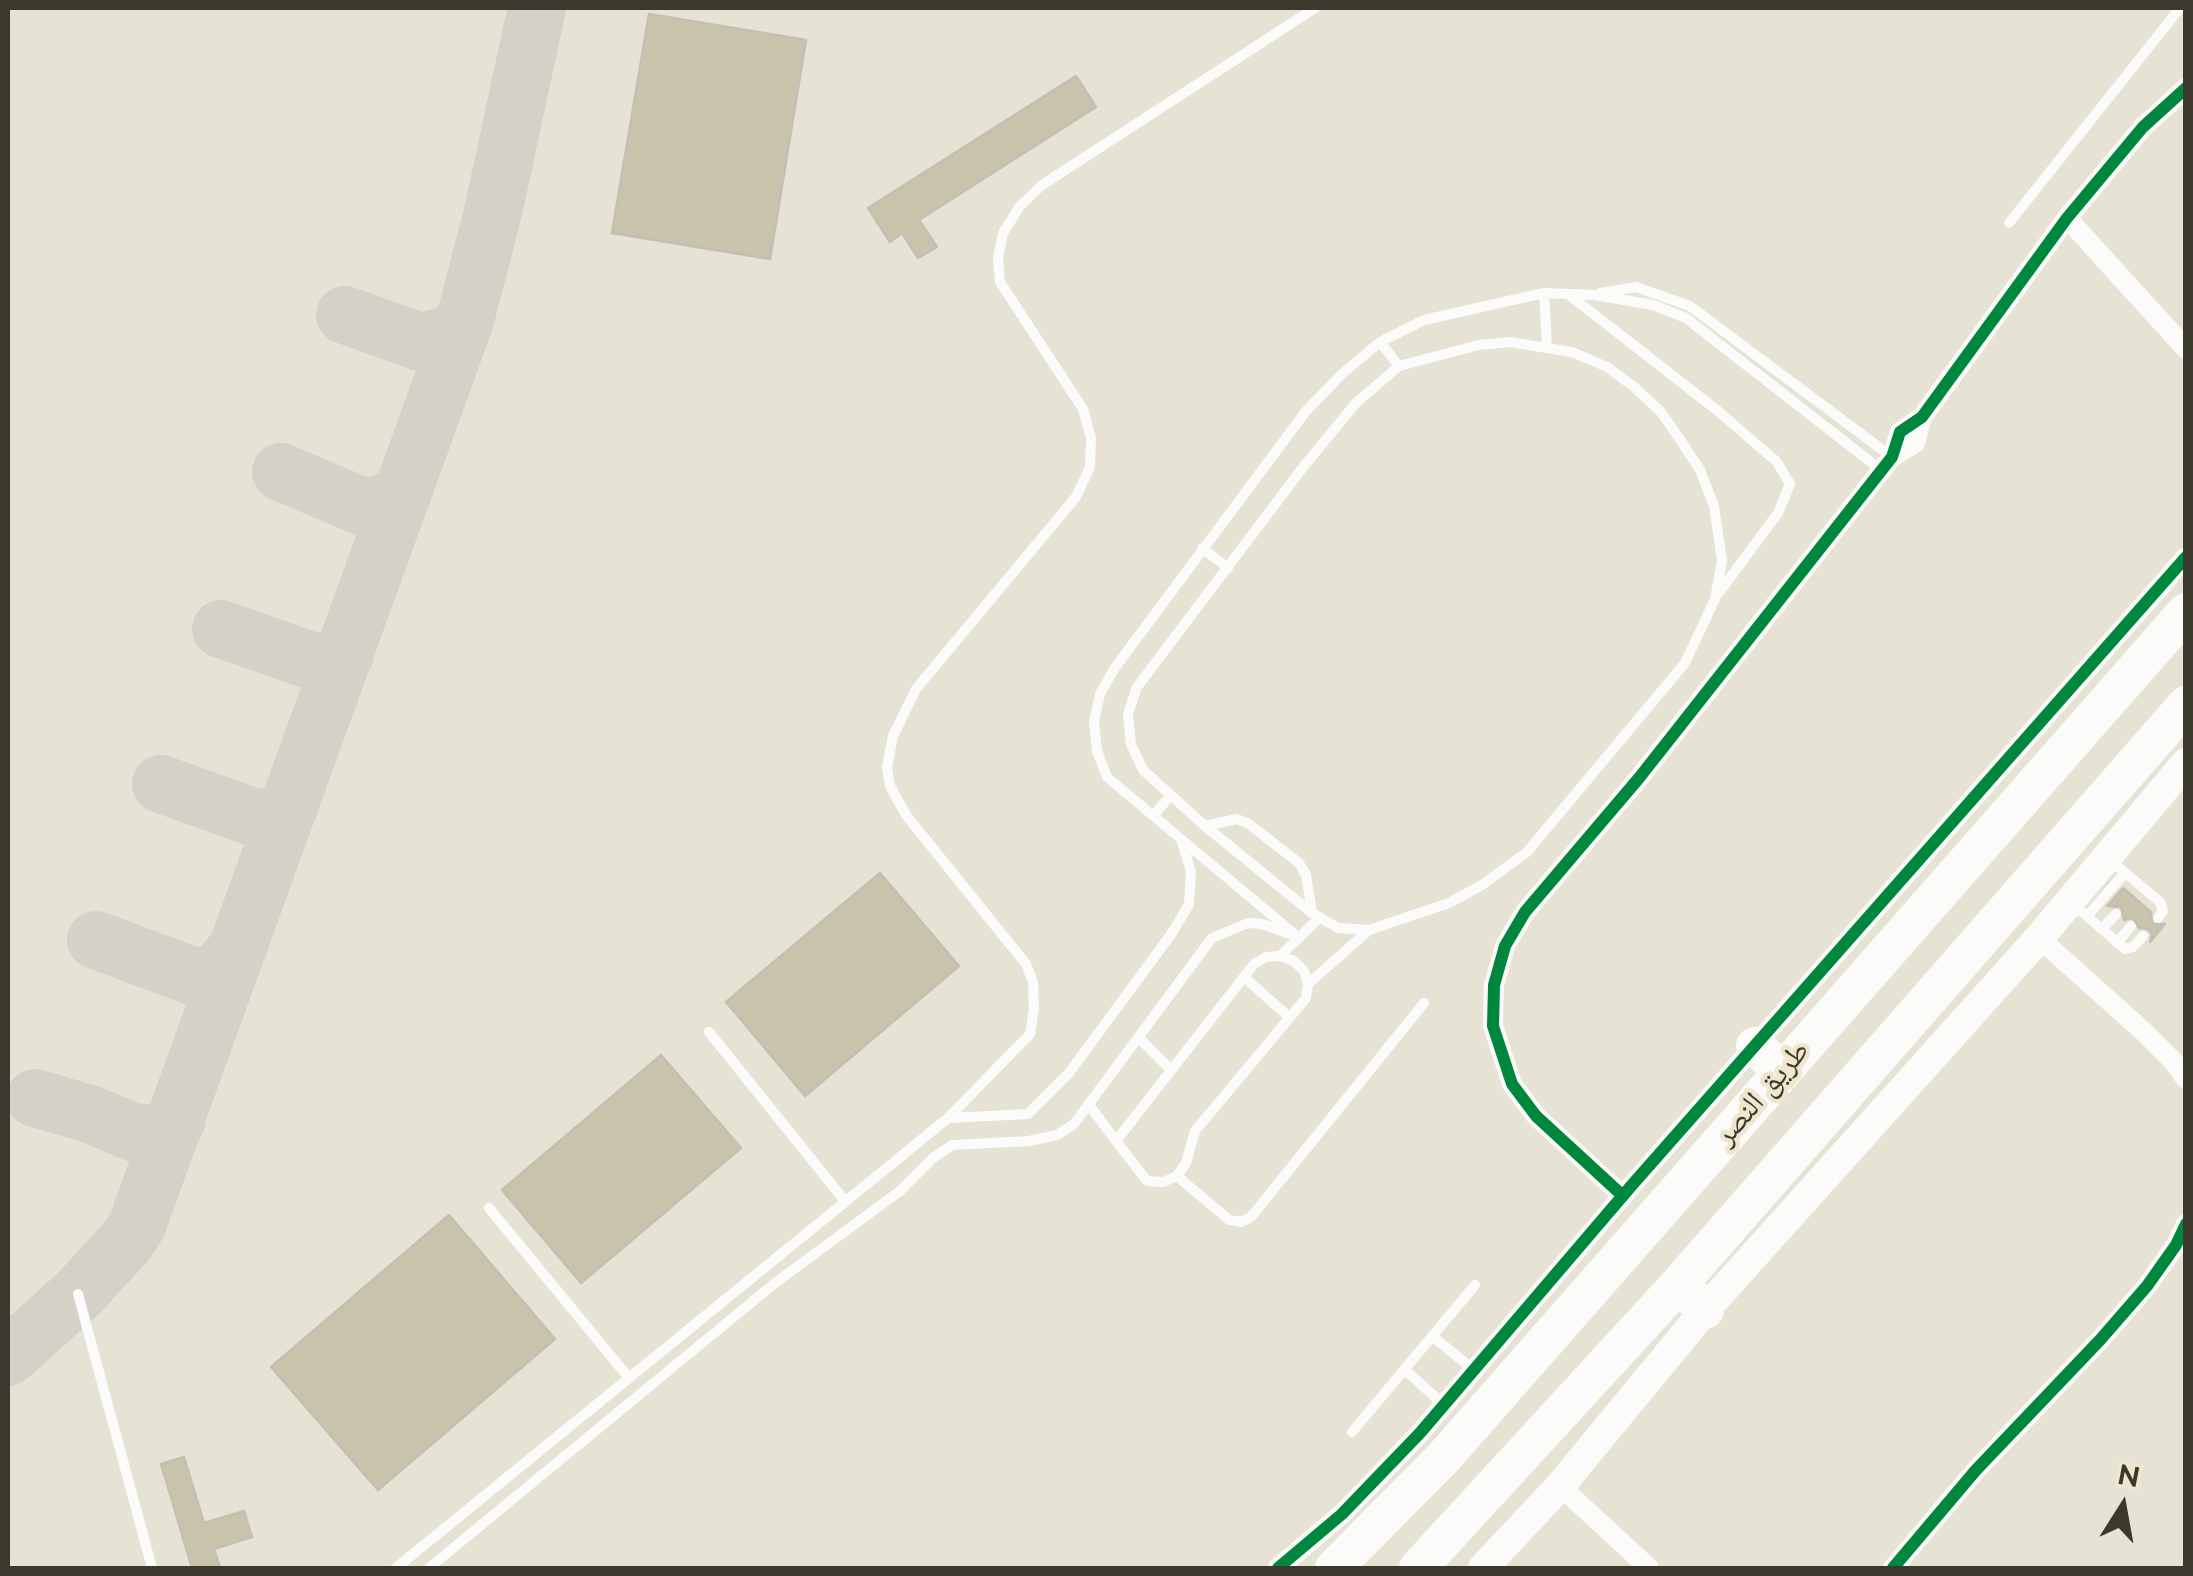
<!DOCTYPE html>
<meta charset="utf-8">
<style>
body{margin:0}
#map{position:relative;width:2193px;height:1576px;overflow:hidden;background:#e6e3d5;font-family:Raleway,sans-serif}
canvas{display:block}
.frame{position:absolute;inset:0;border:10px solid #3b382e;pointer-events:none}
.north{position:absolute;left:2073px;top:1456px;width:100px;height:100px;-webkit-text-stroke:8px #eee7cd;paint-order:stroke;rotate:11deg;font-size:28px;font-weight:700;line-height:40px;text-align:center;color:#3b382e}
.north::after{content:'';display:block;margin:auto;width:35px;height:45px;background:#3b382e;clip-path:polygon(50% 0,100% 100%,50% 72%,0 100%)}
</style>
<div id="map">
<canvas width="2193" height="1576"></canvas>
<div class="frame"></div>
<div class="north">N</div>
</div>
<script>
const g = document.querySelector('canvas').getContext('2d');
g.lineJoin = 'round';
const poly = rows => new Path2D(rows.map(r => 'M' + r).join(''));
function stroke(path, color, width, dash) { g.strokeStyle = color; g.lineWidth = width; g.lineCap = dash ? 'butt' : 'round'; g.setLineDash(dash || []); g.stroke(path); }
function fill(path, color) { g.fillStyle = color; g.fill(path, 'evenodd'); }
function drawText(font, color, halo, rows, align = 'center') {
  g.font = font + ' Raleway,"Noto Naskh Arabic",sans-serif'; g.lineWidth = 9; g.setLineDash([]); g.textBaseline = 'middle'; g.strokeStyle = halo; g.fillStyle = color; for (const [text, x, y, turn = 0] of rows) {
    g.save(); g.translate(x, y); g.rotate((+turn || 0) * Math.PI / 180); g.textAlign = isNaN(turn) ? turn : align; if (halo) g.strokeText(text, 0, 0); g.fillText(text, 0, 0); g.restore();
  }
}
const taxiway = poly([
 [345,315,420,342,450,335,465,320],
 [281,472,361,506,379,505,403,493],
 [221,629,315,662,328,661,345,654],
 [161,784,253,817,272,818,289,808],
 [96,940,195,977,217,973,239,946],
 [35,1098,93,1115,132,1132,156,1134,176,1122],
 [8,1357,78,1294,126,1242,137,1225,465,320,492,216,537,8]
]);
const building = poly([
 [649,14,806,40,770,259,612,233,649,14],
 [1076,76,1096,107,919,220,937,247,918,258,902,233,890,242,868,208,1076,76],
 [880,873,959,966,805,1096,726,1002,880,873],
 [2123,888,2151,912,2152,924,2165,924,2150,942,2152,934,2148,929,2139,928,2133,918,2124,920,2121,907,2107,906,2123,888],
 [661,1055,741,1148,581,1283,502,1190,661,1055],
 [449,1215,555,1339,378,1490,271,1367,449,1215],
 [184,1457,204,1523,244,1511,252,1537,214,1549,220,1568,192,1568,161,1464,184,1457]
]);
const lane = poly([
 [2009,223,2180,8],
 [1544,293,1547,346],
 [1600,293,1636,287,1690,306,1892,457],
 [1568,294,1718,411,1777,462,1790,484,1778,513,1718,594],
 [1380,342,1399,366],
 [1202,548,1228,568],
 [1153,816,1171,795],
 [1205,826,1237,819,1249,824,1299,863,1306,875,1312,913,1338,928,1369,930,1449,903,1482,885,1527,852,1685,663,1715,599,1722,561,1714,506,1700,470,1679,438,1661,412,1633,386,1607,367,1572,352,1510,342,1479,345,1399,366,1356,403,1304,466,1137,687,1128,714,1131,744,1143,770,1205,826,1312,913],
 [2110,860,2160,902,2163,911,2158,918],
 [2074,905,2125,949,2133,947,2143,936],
 [2087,916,2125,873],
 [2102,929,2116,914],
 [1299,938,1107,777,1097,751,1094,722,1100,694,1114,669,1306,411,1343,373,1380,342,1424,320,1544,293,1595,295,1653,305,1686,318,1881,470],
 [2117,943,2131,926],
 [1280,956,1319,918],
 [1244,977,1290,1018],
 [1308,984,1369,930],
 [709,1032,845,1201],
 [1138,1037,1171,1070],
 [1089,1105,1116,1141,1147,1181,1163,1182,1177,1176,1186,1163,1195,1131,1306,998,1308,984,1304,971,1294,961,1280,956,1266,957,1254,964,1116,1141],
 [949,1118,1028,1114,1069,1073,1172,933,1189,904,1191,872,1182,842],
 [1177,1176,1229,1220,1241,1222,1251,1217,1424,1003],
 [489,1208,629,1378],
 [78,1294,152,1568],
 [1432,1336,1474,1370],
 [1404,1369,1444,1405],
 [1352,1432,1475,1285],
 [396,1568,948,1118,1030,1034,1034,1008,1033,982,1026,964,906,815,890,786,887,767,893,736,916,689,1076,497,1090,467,1091,438,1083,409,1000,282,998,258,1003,233,1020,206,1042,185,1315,8],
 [429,1568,775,1283,900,1191,933,1158,952,1145,1029,1141,1057,1135,1074,1124,1212,938,1248,923,1262,924,1290,934]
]);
const street = poly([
 [2067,218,2186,349],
 [1892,457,1915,443,1922,417],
 [2039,938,2144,1032,2174,1062,2186,1079],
 [1623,1196,1536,1116,1512,1084,1493,1026,1494,985,1505,946,1525,912,1639,778,1892,457,1900,432,1922,417,2067,218,2143,127,2186,88],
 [1560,1486,1649,1568],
 [1278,1568,1342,1514,1420,1433,1632,1185,2186,557],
 [1893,1568,1976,1470,2100,1340,2147,1286,2176,1245,2186,1224]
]);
const secondary = poly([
 [1483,1568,1560,1486,1705,1310,2039,938,2186,763]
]);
const highway = poly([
 [1755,1046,1782,1071],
 [1679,1284,1705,1310],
 [1334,1568,1444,1457,2186,612],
 [1418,1568,1679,1284,2186,705]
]);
const cycleway = poly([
 [1623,1196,1536,1116,1512,1084,1493,1026,1494,985,1505,946,1525,912,1639,778,1892,457,1900,432,1922,417,2067,218,2143,127,2186,88],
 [1278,1568,1342,1514,1420,1433,1632,1185,2186,557],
 [1893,1568,1976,1470,2100,1340,2147,1286,2176,1245,2186,1224]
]);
const streetNames = [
 ["طريق النصر",1762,1093,-49]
];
stroke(taxiway, '#d4d1c8', 58);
fill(building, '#c9c3ac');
stroke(building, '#c2bfb3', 2.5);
stroke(lane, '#fbfbf9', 10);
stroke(street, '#fbfbf9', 20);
stroke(secondary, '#fbfbf9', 30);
stroke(highway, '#fbfbf9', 38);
stroke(cycleway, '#00873e', 12);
drawText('30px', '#3b382e', '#eee7cd', streetNames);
</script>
